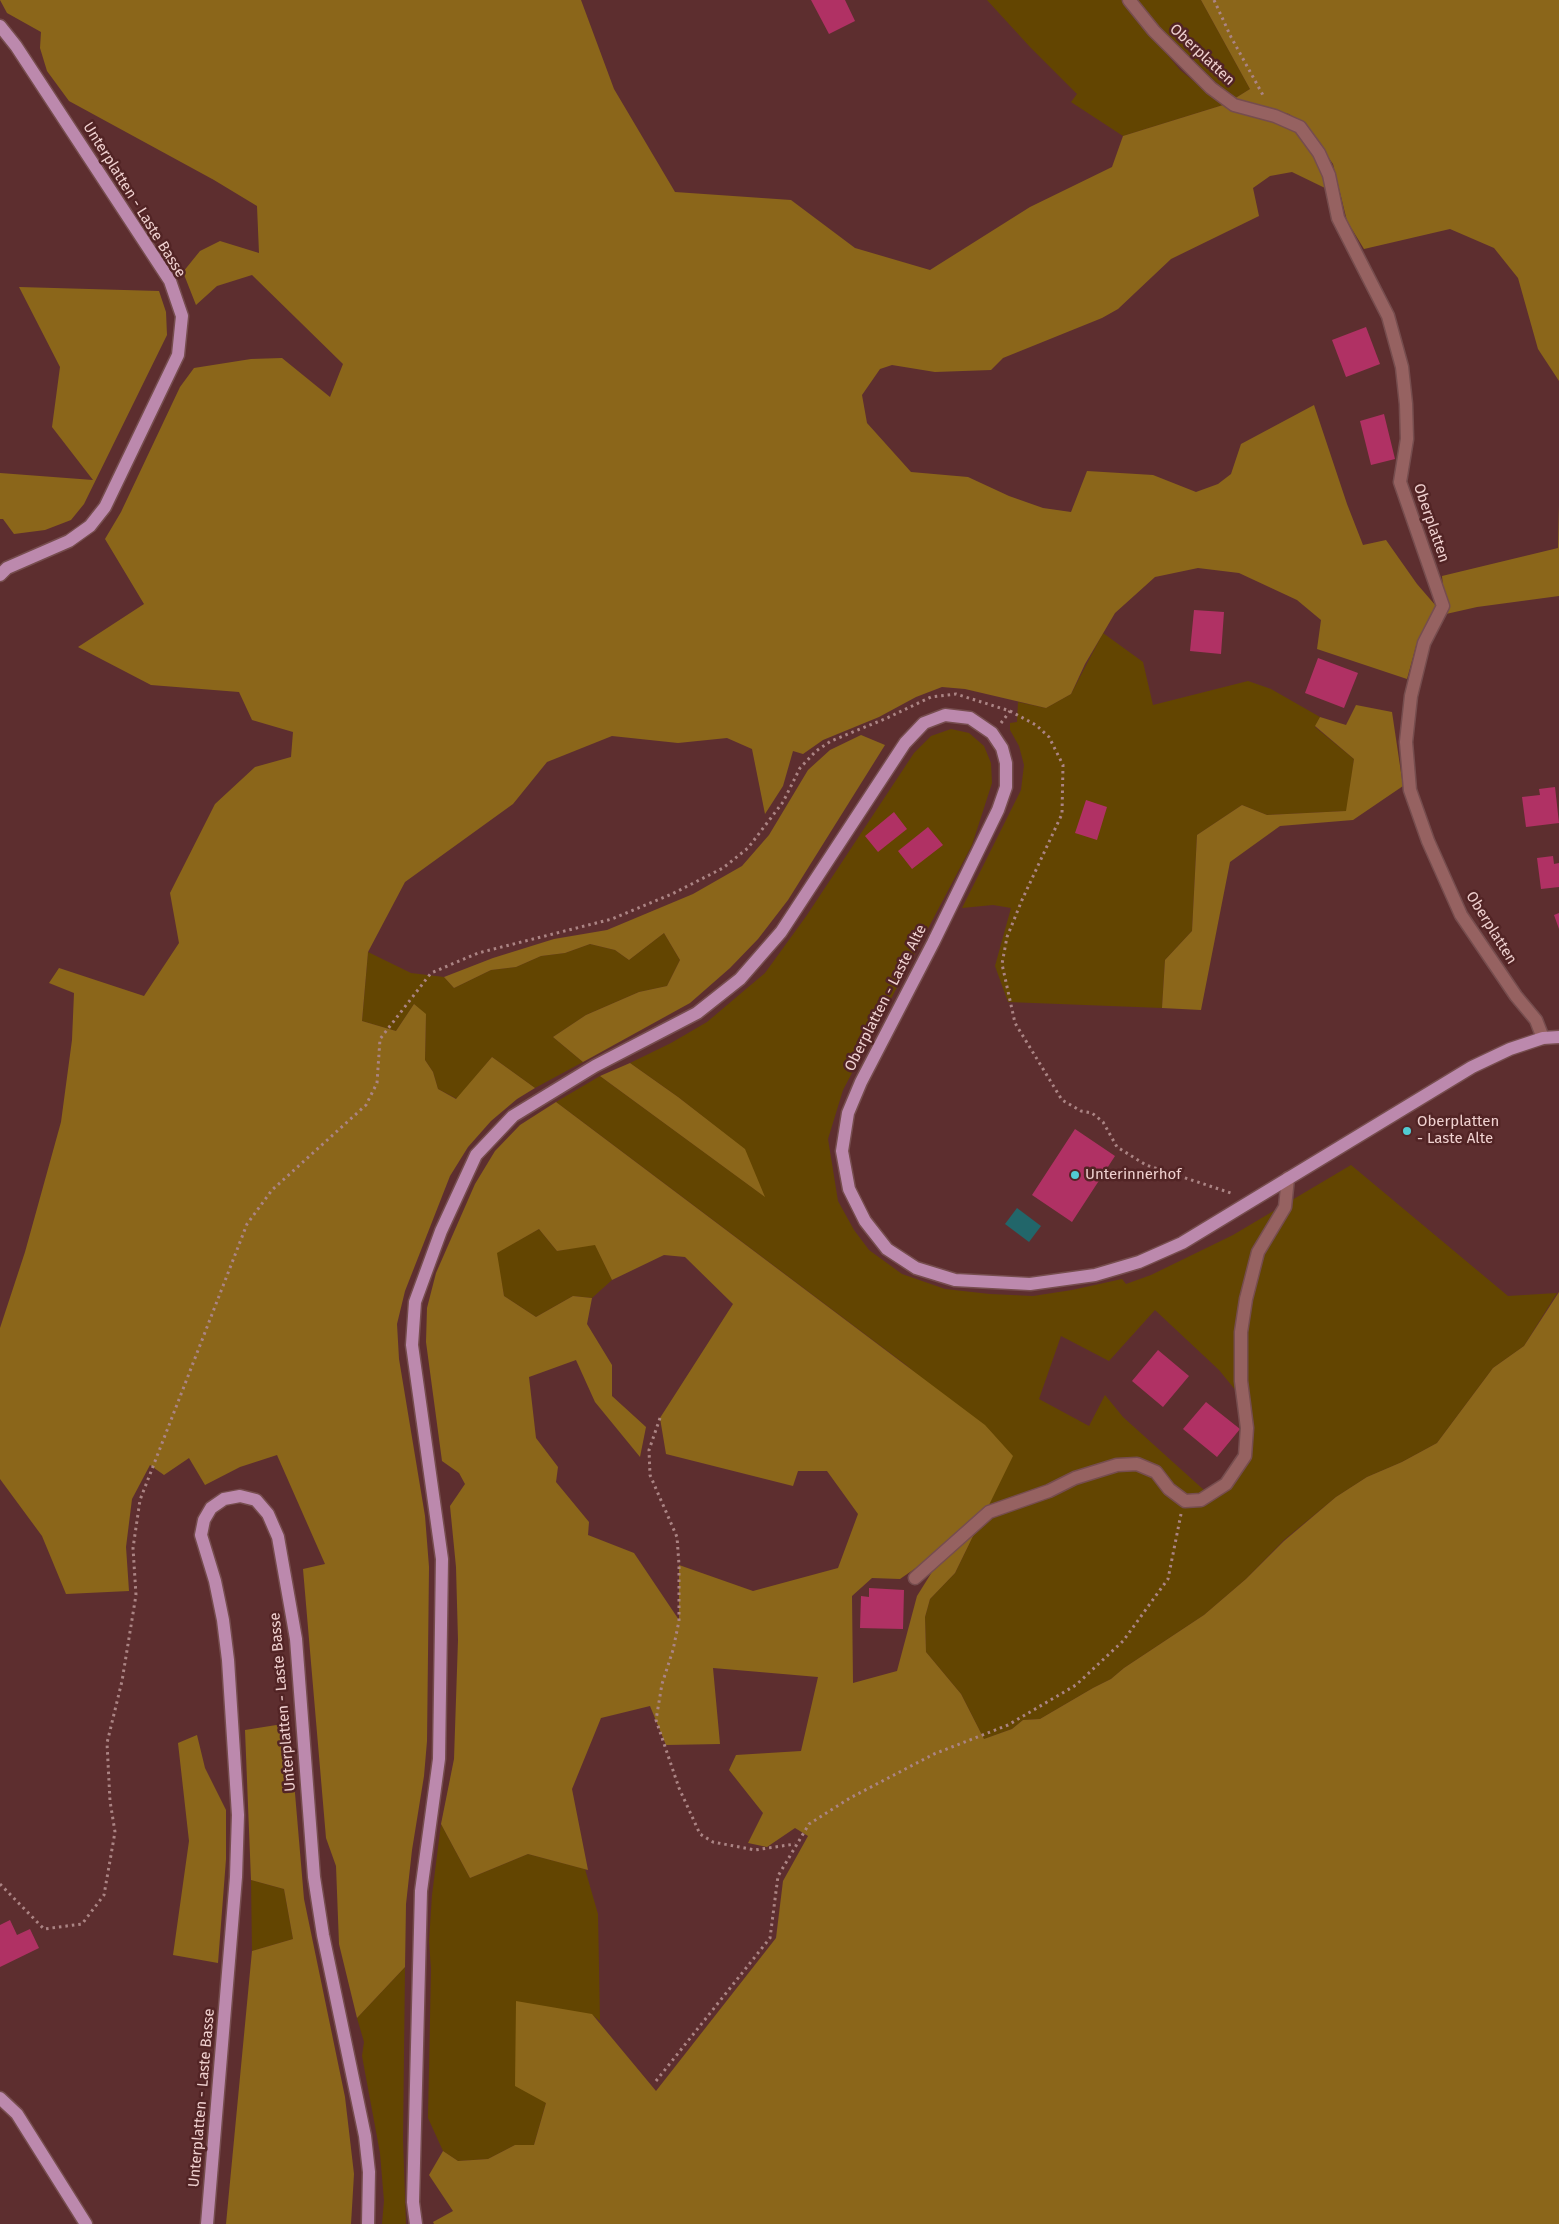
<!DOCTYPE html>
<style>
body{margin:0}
canvas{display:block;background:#5d2e2f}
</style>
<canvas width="1559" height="2224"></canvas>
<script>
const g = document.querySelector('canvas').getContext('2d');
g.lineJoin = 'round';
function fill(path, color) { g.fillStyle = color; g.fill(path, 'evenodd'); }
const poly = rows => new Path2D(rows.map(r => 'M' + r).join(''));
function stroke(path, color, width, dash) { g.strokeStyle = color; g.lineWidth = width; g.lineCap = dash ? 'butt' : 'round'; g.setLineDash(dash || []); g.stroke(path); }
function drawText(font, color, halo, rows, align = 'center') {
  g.font = font + ' "Fira Sans",sans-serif'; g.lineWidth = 5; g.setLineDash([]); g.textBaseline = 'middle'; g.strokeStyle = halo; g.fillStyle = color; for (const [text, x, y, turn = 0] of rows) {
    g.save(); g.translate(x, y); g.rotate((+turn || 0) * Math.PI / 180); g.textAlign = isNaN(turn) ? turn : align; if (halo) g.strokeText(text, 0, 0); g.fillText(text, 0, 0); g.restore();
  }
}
const green = poly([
 [987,0,1122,0,1180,70,1223,105,1123,136,1071,102,1077,94,1030,47],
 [1135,0,1201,0,1250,89,1234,99,1160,30],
 [1103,633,1143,662,1153,705,1248,681,1271,689,1320,717,1315,727,1354,759,1347,811,1267,815,1242,805,1197,835,1192,931,1165,960,1162,1008,1008,1002,995,966,1011,908,993,905,962,908,1021,790,1024,765,1019,746,1010,730,1010,723,1017,722,1018,702,1046,708,1071,694],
 [951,729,969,733,984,746,991,763,992,783,972,845,843,1090,828,1139,838,1201,854,1230,869,1250,902,1274,945,1289,990,1294,1033,1296,1072,1290,1122,1279,1126,1284,1151,1275,1233,1235,1351,1165,1508,1296,1557,1293,1524,1346,1493,1368,1437,1443,1402,1462,1367,1477,1336,1497,1284,1540,1246,1579,1204,1615,1124,1668,1111,1679,1093,1688,1040,1719,1023,1720,1012,1729,984,1739,961,1694,926,1652,925,1617,930,1599,955,1573,1012,1456,906,1365,556,1102,600,1076,764,1196,744,1149,678,1097,630,1063,671,1043,707,1022,765,973,807,915,914,753,931,736],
 [1155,1310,1219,1370,1237,1392,1243,1436,1238,1457,1222,1478,1205,1491,1123,1417,1105,1395,1089,1426,1039,1399,1061,1336,1109,1361],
 [664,933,680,960,667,986,639,992,586,1015,553,1037,583,1062,535,1088,492,1057,457,1099,438,1089,433,1072,425,1060,426,1015,414,1004,396,1031,362,1021,368,952,411,973,444,977,454,988,491,970,516,967,541,956,565,953,590,944,615,950,629,960],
 [539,1229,557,1251,595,1244,612,1280,592,1298,573,1296,536,1317,504,1296,496,1253],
 [441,1824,470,1878,528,1854,585,1869,598,1914,600,2021,591,2014,546,2103,534,2145,515,2145,488,2159,458,2161,443,2151,428,2118,431,1969,429,1941,432,1895],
 [251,1880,284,1889,293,1939,252,1951],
 [405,1967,403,2140,406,2224,382,2224,384,2201,380,2153,362,2056,364,2042,357,2018]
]);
const forest = poly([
 [0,0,581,0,614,89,675,192,791,200,855,248,930,270,1030,207,1112,167,1123,136,1223,105,1235,112,1268,120,1295,131,1320,166,1325,188,1292,172,1270,176,1253,188,1259,216,1171,259,1118,309,1102,318,1003,358,991,370,935,372,892,365,880,369,862,395,867,423,911,472,968,477,1009,496,1043,508,1071,512,1087,471,1153,475,1196,492,1218,484,1231,474,1241,444,1314,405,1347,504,1363,545,1386,540,1417,584,1436,606,1416,646,1407,679,1317,649,1321,620,1297,600,1239,573,1198,568,1155,577,1115,613,1085,664,1071,694,1046,708,965,689,942,687,916,697,879,717,823,740,803,754,793,751,783,786,765,814,752,749,727,738,678,743,612,736,547,762,513,804,405,882,368,952,362,1021,396,1031,414,1004,426,1014,425,1060,433,1072,438,1089,456,1099,492,1057,535,1088,517,1099,491,1121,468,1147,450,1176,405,1291,397,1324,399,1359,425,1516,429,1567,427,1741,424,1776,412,1850,406,1904,405,1967,357,2018,339,1944,336,1866,326,1838,303,1569,325,1564,277,1455,240,1467,205,1485,189,1458,164,1475,150,1465,132,1499,126,1547,129,1591,66,1594,42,1536,0,1479,0,1328,25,1252,61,1122,72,1040,74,993,49,983,59,968,144,996,179,943,170,893,215,804,255,767,291,757,293,732,252,720,239,692,151,685,78,647,144,604,105,539,121,512,180,387,194,368,251,359,282,358,330,397,343,364,252,275,217,286,196,305,183,272,200,251,220,241,259,253,257,206,214,180,69,101,47,71,40,48,41,32,7,13],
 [1201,0,1559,0,1559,381,1538,349,1518,278,1494,248,1450,229,1364,249,1347,221,1333,164,1306,126,1289,114,1234,99,1250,89],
 [19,287,159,291,166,312,167,335,84,504,71,520,45,530,14,534,3,519,0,519,0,473,93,480,52,427,60,367],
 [1559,505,1559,596,1477,607,1446,614,1442,576,1558,548],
 [1356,705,1392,712,1403,786,1353,820,1280,826,1230,862,1201,1010,1162,1008,1165,960,1192,931,1197,835,1242,805,1267,815,1346,811,1354,759,1315,726,1320,717,1346,725],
 [861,735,885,745,788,900,758,939,730,968,690,1003,583,1062,553,1037,586,1015,639,992,667,986,680,960,664,933,629,960,615,950,590,944,565,953,541,956,516,967,491,970,454,988,444,977,493,958,554,939,607,930,693,894,742,866,769,835,808,770,830,750],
 [630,1063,678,1097,745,1149,765,1197,600,1076],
 [556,1102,985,1425,1013,1456,989,1505,923,1563,900,1579,872,1578,852,1596,853,1683,897,1671,917,1596,937,1564,975,1532,955,1573,930,1599,925,1617,926,1652,961,1694,984,1739,1012,1729,1023,1720,1040,1719,1093,1688,1111,1679,1124,1668,1204,1615,1246,1579,1284,1541,1336,1497,1367,1477,1402,1462,1437,1443,1493,1368,1524,1346,1559,1292,1559,2224,434,2224,433,2222,453,2211,429,2175,443,2151,458,2161,488,2159,515,2145,534,2145,546,2103,515,2086,516,2001,592,2014,656,2091,776,1938,783,1881,808,1836,795,1828,767,1847,748,1843,763,1813,729,1770,736,1755,801,1751,818,1677,713,1668,720,1744,666,1745,650,1706,601,1718,572,1789,588,1870,528,1854,470,1878,441,1824,454,1759,458,1640,456,1567,450,1506,465,1484,459,1473,442,1461,426,1342,427,1308,436,1273,475,1184,495,1151,520,1125],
 [539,1229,557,1251,595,1245,612,1280,664,1255,685,1257,733,1304,660,1418,666,1454,793,1486,798,1471,827,1471,858,1514,838,1568,753,1591,679,1565,679,1620,634,1553,588,1535,589,1522,556,1482,558,1467,536,1438,529,1377,576,1360,595,1402,640,1457,646,1427,612,1396,612,1365,587,1324,592,1298,573,1296,536,1317,504,1296,497,1253],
 [289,1723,304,1899,345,2097,354,2174,351,2224,226,2224,252,1951,293,1939,284,1889,251,1880,245,1730],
 [197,1735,205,1768,226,1810,226,1859,218,1963,173,1955,189,1841,178,1743]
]);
const water = poly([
 [1017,1208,1041,1226,1029,1242,1005,1224]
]);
const building = poly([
 [811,0,845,0,855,21,829,34],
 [1366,327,1380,364,1346,377,1332,340],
 [1384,414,1395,459,1371,465,1360,421],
 [1194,610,1224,612,1221,654,1190,651],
 [1318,658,1358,673,1344,708,1305,693],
 [1555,787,1559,823,1526,827,1522,797,1540,795,1539,789],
 [1086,800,1107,807,1097,840,1075,833],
 [894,812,907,829,878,852,865,836],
 [928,827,943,845,912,869,898,851],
 [1553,856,1554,864,1559,863,1559,887,1541,889,1537,858],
 [1559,913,1559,929,1554,915],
 [1075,1129,1115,1156,1072,1222,1032,1195],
 [1158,1350,1189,1376,1163,1407,1132,1381],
 [1206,1402,1240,1429,1217,1457,1183,1429],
 [869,1588,904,1590,903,1629,860,1628,861,1596,869,1597],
 [10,1920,17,1935,30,1929,39,1948,0,1967,0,1925]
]);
const path = poly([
 [1214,0,1231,37,1264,97],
 [1001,723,1010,711],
 [660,1418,649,1450,650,1475,677,1537,679,1565,679,1621,673,1650,662,1684,656,1720,679,1788,700,1834,713,1842,755,1850,795,1844],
 [0,1884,44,1929,82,1924,104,1895,115,1832,110,1801,107,1743,122,1681,136,1595,133,1548,140,1500,247,1224,272,1190,366,1105,377,1083,380,1039,431,973,478,953,612,919,672,894,723,868,748,848,783,802,800,768,816,751,831,741,887,718,931,697,956,694,1010,711,1036,725,1049,737,1063,765,1062,814,1022,900,1007,937,1002,964,1015,1023,1062,1100,1081,1111,1092,1113,1103,1122,1117,1147,1146,1165,1234,1194],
 [656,2081,770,1938,778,1876,809,1824,850,1798,934,1754,1008,1725,1076,1685,1123,1641,1168,1579,1181,1514]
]);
const minor = poly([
 [1129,0,1154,31,1211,88,1234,105,1275,116,1300,127,1319,153,1329,175,1338,218,1388,316,1402,367,1406,404,1407,439,1400,482,1443,606,1424,643,1411,696,1406,742,1410,790,1428,841,1461,915,1516,996,1536,1020,1543,1038],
 [915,1578,989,1512,1049,1491,1075,1478,1117,1465,1137,1464,1156,1472,1169,1489,1185,1501,1201,1500,1226,1484,1245,1456,1247,1428,1241,1381,1241,1332,1246,1299,1258,1252,1285,1207,1288,1178]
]);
const major = poly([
 [0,26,16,46,170,281,182,316,178,355,105,507,90,526,69,541,7,568,0,575],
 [0,2098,17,2114,86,2224],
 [207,2224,236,1877,238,1815,228,1660,223,1620,215,1581,201,1535,204,1520,211,1508,224,1499,240,1496,256,1500,268,1514,278,1537,296,1639,314,1877,323,1935,365,2136,369,2172,368,2224],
 [416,2224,413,2202,421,1891,439,1759,442,1559,412,1345,415,1302,441,1231,476,1155,513,1116,595,1066,697,1013,740,979,781,932,905,743,924,723,945,715,970,718,992,733,1002,748,1006,763,1006,787,998,810,933,943,861,1082,848,1113,842,1151,849,1189,865,1221,887,1249,916,1268,955,1280,1030,1284,1095,1275,1139,1262,1182,1243,1472,1067,1510,1049,1543,1038,1559,1037]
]);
const markers = [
 [1407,1131,5,"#51ccd3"],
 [1075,1175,5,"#51ccd3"]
];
const streetNames = [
 ["Oberplatten",1202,55,43],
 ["Unterplatten - Laste Basse",134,200,58],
 ["Oberplatten",1431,523,71],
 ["Oberplatten",1491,928,58],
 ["Oberplatten - Laste Alte",886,998,-63],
 ["Unterplatten - Laste Basse",283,1702,-95],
 ["Unterplatten - Laste Basse",202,2098,-85]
];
const poiNames = [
 ["Oberplatten",1417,1122],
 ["- Laste Alte",1417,1139],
 ["Unterinnerhof",1085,1175]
];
fill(green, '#634501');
fill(forest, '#8b661a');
fill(water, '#22666a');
fill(building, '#b03164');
stroke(minor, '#764d4e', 15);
stroke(major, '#764d4e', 15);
stroke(path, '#ab8484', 3, [2.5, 4]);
stroke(minor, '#966261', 12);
stroke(major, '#bc89ad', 12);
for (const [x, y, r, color] of markers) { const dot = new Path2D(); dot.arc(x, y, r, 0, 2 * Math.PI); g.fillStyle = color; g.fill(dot); stroke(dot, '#522425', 2); }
drawText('15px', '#f0d1d0', '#522425', streetNames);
drawText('15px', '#f0d1d0', '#522425', poiNames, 'left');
</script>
